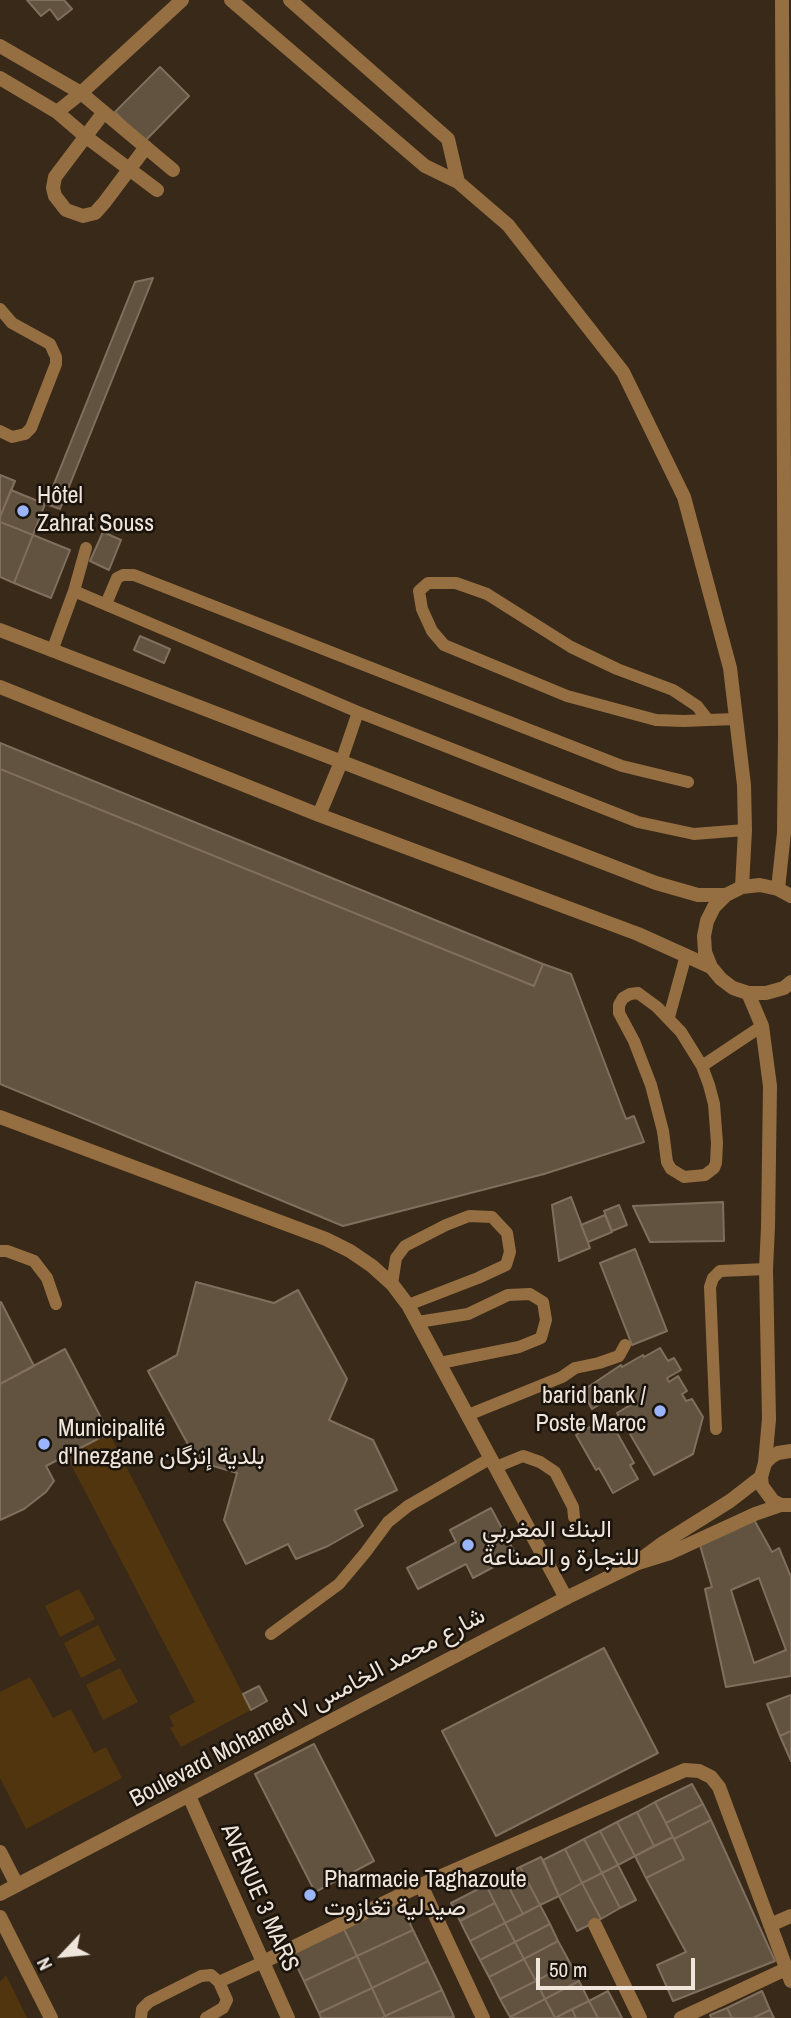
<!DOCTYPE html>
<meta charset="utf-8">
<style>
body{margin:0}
#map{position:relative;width:791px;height:2018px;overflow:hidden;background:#382919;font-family:"Archivo Narrow",sans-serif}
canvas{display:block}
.north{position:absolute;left:28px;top:1920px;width:70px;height:70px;-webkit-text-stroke:5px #1a140c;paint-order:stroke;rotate:244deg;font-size:19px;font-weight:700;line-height:28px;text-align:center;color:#efe5db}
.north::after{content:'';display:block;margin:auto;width:24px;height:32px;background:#efe5db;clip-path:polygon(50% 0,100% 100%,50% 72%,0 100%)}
.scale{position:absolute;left:536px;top:1958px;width:159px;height:32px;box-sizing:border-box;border:4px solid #efe5db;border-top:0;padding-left:9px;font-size:21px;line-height:24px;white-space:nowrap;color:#efe5db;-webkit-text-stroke:5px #1a140c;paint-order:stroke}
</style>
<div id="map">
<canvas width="791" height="2018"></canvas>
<div class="north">N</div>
<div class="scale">50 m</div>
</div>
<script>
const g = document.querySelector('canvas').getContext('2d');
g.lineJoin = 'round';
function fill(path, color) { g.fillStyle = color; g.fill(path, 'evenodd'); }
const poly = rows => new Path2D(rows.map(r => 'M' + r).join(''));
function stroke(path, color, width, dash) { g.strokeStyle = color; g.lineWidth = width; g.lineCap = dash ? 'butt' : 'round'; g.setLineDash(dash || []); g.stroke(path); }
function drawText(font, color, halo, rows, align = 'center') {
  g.font = font + ' "Archivo Narrow",Vazirmatn,sans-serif'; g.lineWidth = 5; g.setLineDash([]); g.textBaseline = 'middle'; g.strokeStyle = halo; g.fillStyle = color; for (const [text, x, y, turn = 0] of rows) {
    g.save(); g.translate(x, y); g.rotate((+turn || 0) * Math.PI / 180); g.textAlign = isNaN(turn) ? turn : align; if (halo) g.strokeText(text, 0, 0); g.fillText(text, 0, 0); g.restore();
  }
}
const green = poly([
 [109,1433,251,1710,181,1747,170,1728,174,1726,169,1716,195,1702,66,1455],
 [79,1589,95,1619,60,1637,45,1606],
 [98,1625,116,1660,81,1678,64,1643],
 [120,1668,138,1702,103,1720,86,1685],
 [30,1677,53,1718,71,1709,94,1753,106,1747,122,1778,26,1829,0,1778,0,1692],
 [6,1975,13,1989,27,2018,0,2018,0,1982]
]);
const building = poly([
 [27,0,64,0,72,9,58,20,50,9,41,16,27,0],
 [160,67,189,96,144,142,115,112,160,67],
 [153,278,60,509,46,504,135,282,153,278],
 [0,475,15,481,0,517,0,475],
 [11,490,45,504,33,535,0,522,0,517,11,490],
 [0,522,33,535,14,583,0,577,0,522],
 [103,532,121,540,109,570,90,561,103,532],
 [33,535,70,550,51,598,14,583,33,535],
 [140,636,170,649,164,663,134,650,140,636],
 [0,743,543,964,534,986,0,769,0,743],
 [0,769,534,986,543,964,571,974,626,1119,634,1116,644,1142,544,1174,343,1226,0,1084,0,769],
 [571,1197,590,1248,559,1261,552,1205,571,1197],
 [723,1202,724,1241,650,1242,633,1206,723,1202],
 [619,1205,627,1225,612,1231,604,1211,619,1205],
 [605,1215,612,1232,588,1242,581,1225,605,1215],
 [635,1249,667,1331,632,1345,600,1263,635,1249],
 [196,1282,274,1303,298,1290,347,1379,329,1420,373,1440,397,1490,355,1510,363,1526,328,1546,296,1559,288,1544,246,1564,224,1520,237,1473,197,1461,148,1371,177,1355,196,1282],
 [1,1302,34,1366,0,1384,0,1303,1,1302],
 [660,1348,668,1361,674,1358,681,1370,667,1378,669,1382,678,1376,687,1391,682,1394,686,1401,692,1399,703,1417,693,1454,654,1475,630,1434,635,1431,631,1425,626,1428,617,1413,632,1404,628,1398,616,1405,612,1397,592,1409,582,1391,621,1365,622,1367,643,1355,644,1357,660,1348],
 [65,1349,109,1433,46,1466,54,1481,46,1492,24,1509,0,1520,0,1384,65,1349],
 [604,1419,612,1433,616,1431,634,1463,630,1465,638,1479,613,1493,599,1468,596,1470,576,1435,604,1419],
 [491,1508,516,1555,473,1578,466,1564,418,1589,407,1568,456,1542,450,1530,491,1508],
 [753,1518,772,1552,779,1548,791,1577,791,1676,726,1687,705,1589,712,1587,700,1545,753,1518],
 [759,1578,786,1650,754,1663,731,1590,759,1578],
 [604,1648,658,1753,496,1836,442,1731,604,1648],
 [259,1686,267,1701,251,1710,243,1694,259,1686],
 [791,1695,791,1731,780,1736,767,1704,791,1695],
 [791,1731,791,1761,780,1736,791,1731],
 [314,1744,374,1861,315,1892,255,1774,314,1744],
 [692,1784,703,1804,666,1823,655,1802,692,1784],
 [655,1802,673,1837,654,1846,637,1812,655,1802],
 [703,1804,711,1820,674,1839,666,1823,703,1804],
 [637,1812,654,1846,635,1856,617,1822,637,1812],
 [711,1820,775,1961,673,2001,657,1965,686,1952,646,1878,684,1859,674,1839,711,1820],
 [617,1822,635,1856,618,1865,600,1831,617,1822],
 [600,1831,618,1865,602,1873,584,1839,600,1831],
 [673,1837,684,1859,646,1878,635,1856,673,1837],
 [584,1839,602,1873,582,1883,565,1849,584,1839],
 [565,1849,582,1883,559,1896,543,1860,565,1849],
 [541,1857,559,1896,540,1905,520,1867,541,1857],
 [618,1865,636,1900,620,1908,602,1873,618,1865],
 [520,1867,540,1905,523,1914,503,1876,520,1867],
 [602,1873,620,1908,601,1919,582,1883,602,1873],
 [503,1876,523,1914,505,1923,486,1885,503,1876],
 [582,1883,601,1919,577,1931,559,1896,582,1883],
 [486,1885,495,1903,460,1921,451,1903,486,1885],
 [400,1902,413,1930,357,1956,344,1929,400,1902],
 [495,1903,505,1923,470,1941,460,1921,495,1903],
 [540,1905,550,1924,515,1942,505,1923,540,1905],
 [505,1923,515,1942,480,1960,470,1941,505,1923],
 [550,1924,558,1941,524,1959,515,1942,550,1924],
 [344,1929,357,1956,304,1981,291,1954,344,1929],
 [413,1930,428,1961,372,1988,357,1956,413,1930],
 [558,1941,570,1963,536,1981,524,1959,558,1941],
 [515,1942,524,1959,489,1977,480,1960,515,1942],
 [357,1956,372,1988,319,2013,304,1981,357,1956],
 [524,1959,536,1981,500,1999,489,1977,524,1959],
 [428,1961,442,1990,385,2016,372,1988,428,1961],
 [570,1963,579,1981,545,1999,536,1981,570,1963],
 [536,1981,545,1999,510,2017,500,1999,536,1981],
 [579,1981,589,2001,555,2018,545,1999,579,1981],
 [372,1988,385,2016,382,2018,321,2018,319,2013,372,1988],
 [442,1990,454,2017,386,2018,385,2016,442,1990],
 [608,1991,622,2018,598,2018,589,2001,608,1991],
 [762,1991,770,2010,753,2018,732,2018,727,2008,762,1991],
 [545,1999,555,2018,510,2018,510,2017,545,1999],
 [589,2001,598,2018,576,2018,572,2009,589,2001],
 [727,2008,732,2018,711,2018,710,2015,727,2008],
 [572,2009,576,2018,555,2018,572,2009],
 [770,2010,774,2018,753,2018,770,2010]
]);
const service = poly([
 [0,309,12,323,50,344,56,357,56,364,31,428,25,434,12,437,0,431],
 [74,591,358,712,638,822,694,834,745,830],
 [106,604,117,578,123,575,134,575,622,766,688,782],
 [52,651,74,591,86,548],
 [708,720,697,706,673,690,617,669,571,647,487,594,456,583,428,583,419,591,422,609,432,631,444,645,567,696,656,720,684,721,708,720,736,719],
 [341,762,358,712],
 [638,993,657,1007,681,1032,702,1066,709,1085,714,1104,717,1143,716,1163,714,1168,705,1175,684,1177,671,1169,667,1162,663,1131,651,1085,634,1041,619,1013,619,1005,623,998,630,994,638,993],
 [669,1017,686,955],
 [702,1066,762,1026],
 [0,1251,7,1251,34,1261,47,1278,56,1304],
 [392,1284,396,1258,405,1246,446,1225,469,1216,492,1217,507,1233,510,1252,506,1265,478,1278,408,1305],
 [418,1322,468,1314,508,1295,530,1294,543,1302,546,1320,541,1338,519,1347,440,1363],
 [468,1415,562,1377,575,1368,599,1363,619,1356,625,1345],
 [716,1429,710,1287,713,1278,720,1271,766,1269],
 [496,1467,523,1456,540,1462,555,1472,573,1507,574,1517],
 [271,1634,339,1584,365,1553,388,1522,408,1506,491,1458],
 [219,1982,263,1962],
 [141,2018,142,2009,149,2002,201,1976,211,1975,219,1982,227,2000,223,2008,206,2018]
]);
const minor = poly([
 [231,0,425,166,458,182,508,225,623,372,684,497,730,668,744,785,745,830,742,887],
 [290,0,448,139,458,182],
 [0,46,81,93,173,170],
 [0,78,57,112,85,136,157,190],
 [57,112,81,93,182,0],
 [104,112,55,177,53,188,55,196,66,210,83,216,95,213,104,203,146,147],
 [0,630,656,883,698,895,726,895],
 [0,687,319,815,638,934,711,967],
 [319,815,341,762],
 [778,889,784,833,785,733,782,0],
 [791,896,778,889,760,885,742,887,726,895,714,907,707,921,704,936,705,952,711,967,721,979,733,988,748,993,766,993,784,988,791,982],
 [748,993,762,1026,770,1086,768,1227,766,1269,769,1419,765,1463],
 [0,1117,326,1239,350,1251,372,1266,392,1284,408,1305,566,1598],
 [189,1796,288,2018],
 [0,1852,17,1885],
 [421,1885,483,2018],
 [0,1917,51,2018],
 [595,1925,640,2018],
 [770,1925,791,1916],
 [263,1962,421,1885,685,1770,699,1771,711,1777,719,1787,791,1981],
 [681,2018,786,1969]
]);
const tertiary = poly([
 [791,1451,778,1453,771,1457,765,1463,761,1477,762,1486,773,1501,781,1505,791,1505],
 [644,1557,663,1543,730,1501,761,1477],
 [0,1894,566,1598,638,1563,670,1553,755,1514,781,1505]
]);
const markers = [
 [23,511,7,"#9ab5fd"],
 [660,1411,7,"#9ab5fd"],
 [44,1444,7,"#9ab5fd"],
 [468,1545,7,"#9ab5fd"],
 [310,1895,7,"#9ab5fd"]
];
const poiNames = [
 ["Hôtel",37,497],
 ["Zahrat Souss",37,525],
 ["barid bank /",646,1397,"right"],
 ["Poste Maroc",646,1425,"right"],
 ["Municipalité",58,1430],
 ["d'Inezgane بلدية إنزگان",58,1458],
 ["البنك المغربي",482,1531],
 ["للتجارة و الصناعة",482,1559],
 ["Pharmacie Taghazoute",324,1881],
 ["صيدلية تغازوت",324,1909]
];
const streetNames = [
 ["Boulevard Mohamed V شارع محمد الخامس",308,1708,-28],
 ["AVENUE 3 MARS",259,1898,66]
];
fill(green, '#51350f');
fill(building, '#625240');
stroke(building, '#806f5d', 2);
stroke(service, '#956f41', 12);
stroke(minor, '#956f41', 14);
stroke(tertiary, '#956f41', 14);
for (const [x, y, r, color] of markers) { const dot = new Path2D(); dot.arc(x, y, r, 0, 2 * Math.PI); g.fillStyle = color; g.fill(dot); stroke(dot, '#1a140c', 2.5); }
drawText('24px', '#efe5db', '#1a140c', poiNames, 'left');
drawText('24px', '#efe5db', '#1a140c', streetNames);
</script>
